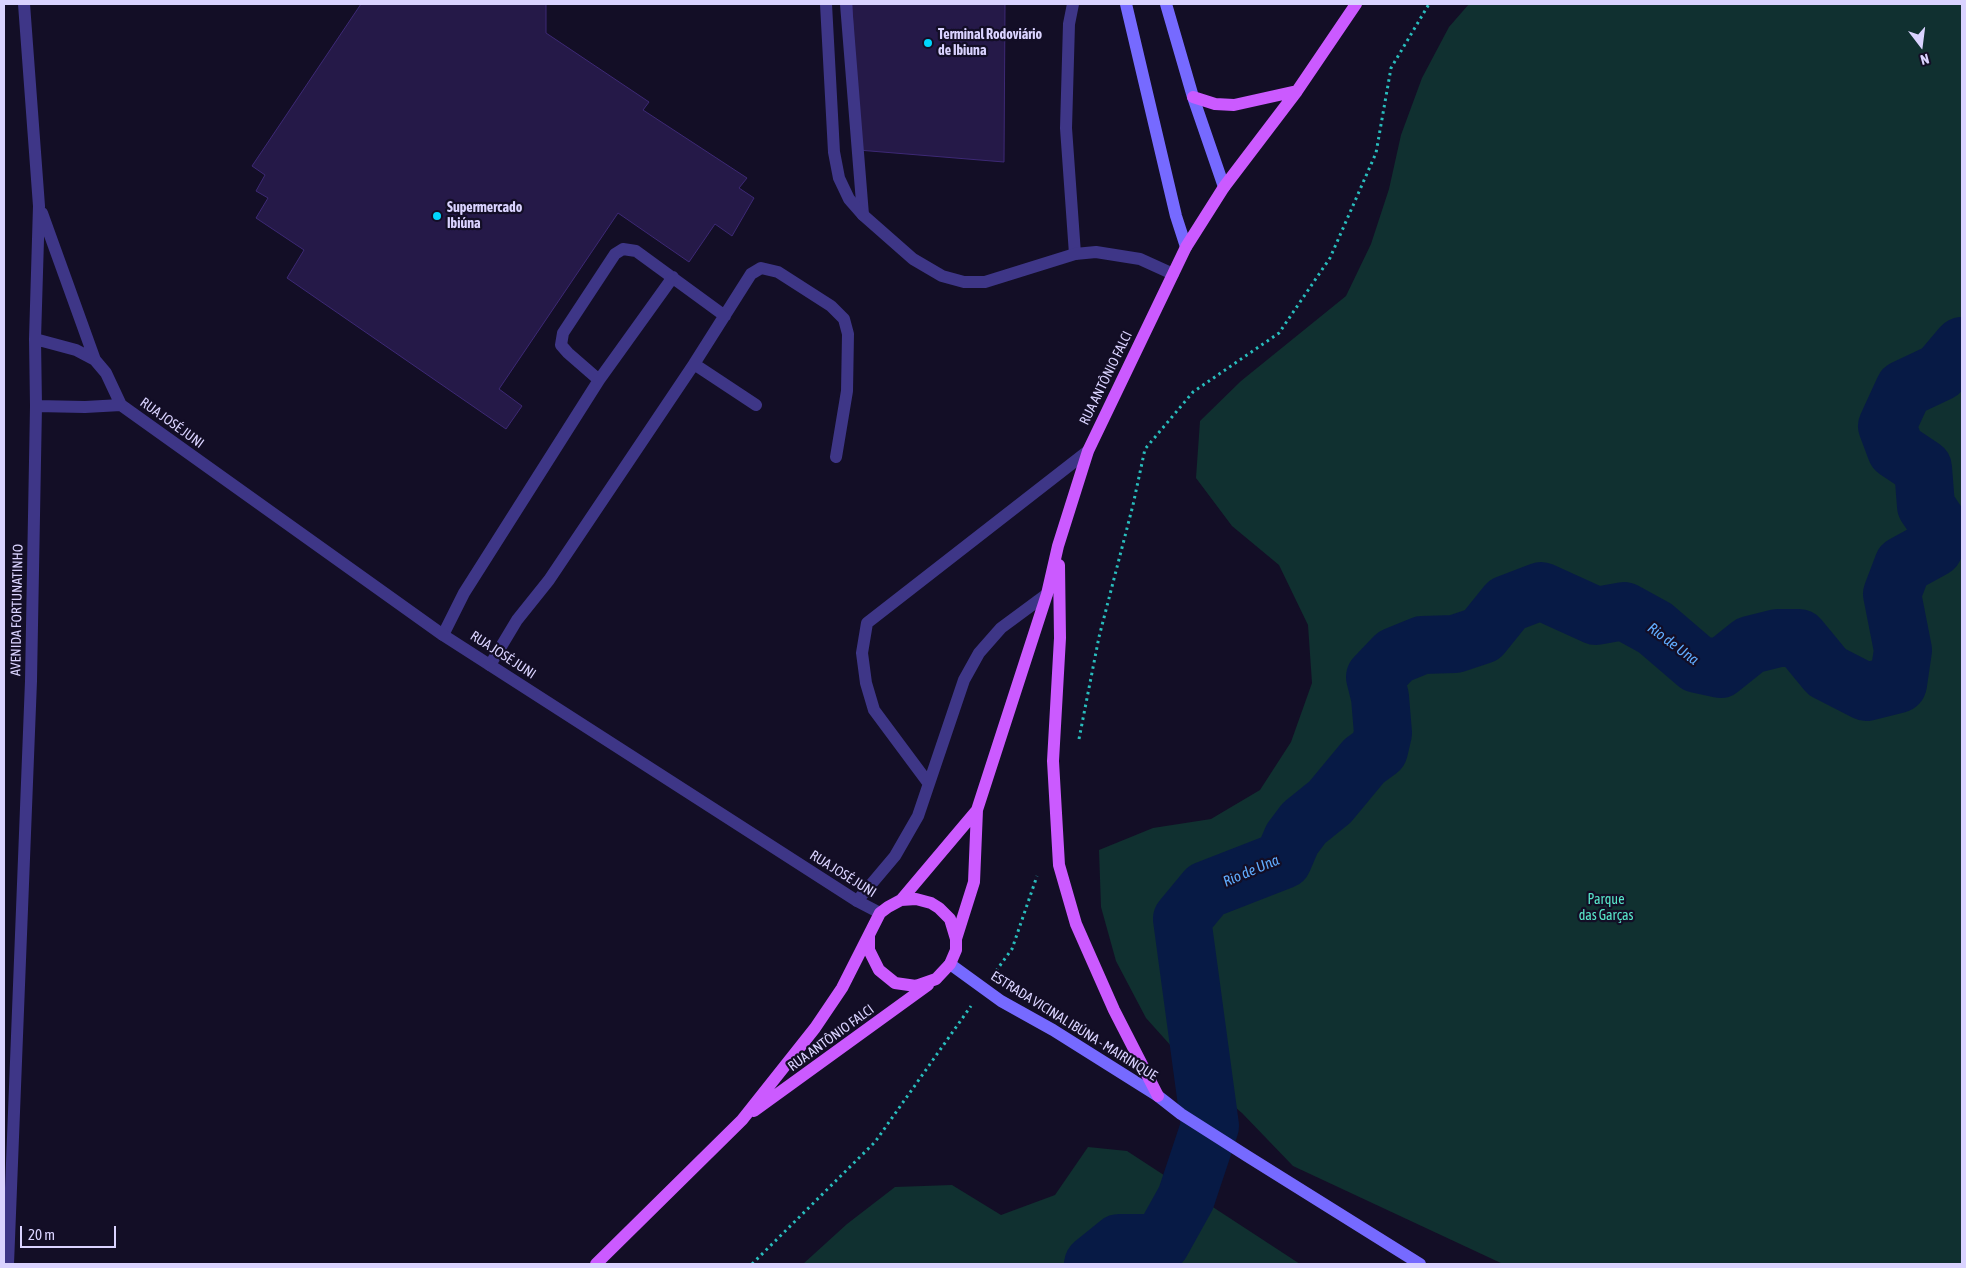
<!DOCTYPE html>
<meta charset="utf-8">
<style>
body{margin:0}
#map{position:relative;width:1966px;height:1268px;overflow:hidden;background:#130e26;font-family:"Asap Condensed",sans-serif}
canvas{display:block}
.frame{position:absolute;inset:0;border:5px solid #dad3ff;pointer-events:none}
.north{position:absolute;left:1896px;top:20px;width:50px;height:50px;-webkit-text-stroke:4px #130e26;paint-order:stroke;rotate:165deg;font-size:14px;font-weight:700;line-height:20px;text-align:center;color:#dad3ff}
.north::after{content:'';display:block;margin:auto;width:18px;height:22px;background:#dad3ff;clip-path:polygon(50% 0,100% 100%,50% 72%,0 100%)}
.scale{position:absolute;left:20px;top:1226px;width:96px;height:22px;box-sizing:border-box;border:2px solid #dad3ff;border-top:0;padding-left:6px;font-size:15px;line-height:18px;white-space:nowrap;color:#dad3ff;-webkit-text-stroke:4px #130e26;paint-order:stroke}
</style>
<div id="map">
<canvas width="1966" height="1268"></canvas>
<div class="frame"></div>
<div class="north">N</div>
<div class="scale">20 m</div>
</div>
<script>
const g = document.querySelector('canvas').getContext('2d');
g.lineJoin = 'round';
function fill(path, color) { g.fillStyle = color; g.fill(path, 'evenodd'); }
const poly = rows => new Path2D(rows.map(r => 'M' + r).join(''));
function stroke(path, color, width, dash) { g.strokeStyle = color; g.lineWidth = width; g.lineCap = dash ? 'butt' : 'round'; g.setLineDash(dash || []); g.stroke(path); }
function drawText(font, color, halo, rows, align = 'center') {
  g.font = font + ' "Asap Condensed",sans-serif'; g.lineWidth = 4.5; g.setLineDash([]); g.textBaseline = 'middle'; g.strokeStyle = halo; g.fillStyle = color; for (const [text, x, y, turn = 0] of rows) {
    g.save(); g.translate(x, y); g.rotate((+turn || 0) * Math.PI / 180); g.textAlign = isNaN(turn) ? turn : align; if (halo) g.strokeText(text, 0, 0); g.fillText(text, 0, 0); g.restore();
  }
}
const green = poly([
 [1469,4,1962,4,1962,1264,1503,1264,1293,1166,1242,1113,1198,1076,1146,1018,1116,961,1101,907,1099,850,1153,828,1211,819,1260,790,1291,742,1312,683,1308,625,1279,565,1232,526,1196,478,1200,421,1241,381,1346,296,1371,244,1389,189,1401,135,1422,78,1449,27],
 [1088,1147,1127,1151,1300,1264,803,1264,847,1224,895,1187,952,1185,1001,1215,1055,1195]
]);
const river = poly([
 [1093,1264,1119,1243,1161,1243,1186,1198,1210,1126,1182,919,1206,890,1283,860,1292,839,1304,823,1330,802,1364,761,1379,750,1383,733,1380,697,1375,677,1395,656,1422,645,1455,644,1482,635,1507,604,1541,591,1596,616,1624,611,1655,628,1697,664,1720,669,1750,645,1778,638,1799,638,1827,672,1866,692,1898,684,1903,650,1892,594,1903,565,1934,548,1940,527,1926,506,1923,468,1896,450,1887,426,1904,389,1940,372,1962,346]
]);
const building = poly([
 [361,4,546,4,546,33,649,102,643,110,747,178,739,188,754,198,732,236,715,224,689,262,618,213,499,389,522,406,506,429,287,278,304,250,256,218,268,198,256,191,265,175,252,166,361,4],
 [852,4,1005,4,1004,162,858,150,852,4]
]);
const path = poly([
 [1079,739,1099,637,1133,505,1145,449,1193,392,1279,333,1330,258,1376,153,1391,68,1429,4],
 [996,971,1012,949,1037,876],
 [752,1264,875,1142,971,1006]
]);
const lane = poly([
 [846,4,863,215],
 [1073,4,1069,24,1066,128,1075,254],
 [694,364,756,405],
 [599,380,568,353,561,345,563,333,615,254,623,249,636,251,725,316],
 [443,635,464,593,599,380,673,277],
 [490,665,517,620,549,580,694,364,751,274,761,268,778,272,831,306,844,319,848,334,847,391,836,457],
 [929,784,874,710,866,683,862,653,867,623,1088,451],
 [857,901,895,856,918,816,964,680,979,653,1001,628,1047,594]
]);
const street = poly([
 [826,4,834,152,839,178,849,199,863,215,913,259,942,276,964,282,985,282,1075,254,1096,252,1140,259,1173,274],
 [42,213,95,360,106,373,121,405,443,635,857,901,880,913],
 [35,339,76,350,95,360],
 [36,406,85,407,121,405],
 [8,1264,31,681,36,406,35,339,39,206,24,4]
]);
const secondary = poly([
 [1126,4,1176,216,1186,247],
 [1166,4,1193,97,1224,187],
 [950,964,1001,1001,1053,1030,1158,1096,1181,1114,1247,1156,1420,1264]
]);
const primary = poly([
 [1193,97,1215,104,1234,105,1297,91],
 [1059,565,1060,638,1053,761,1059,865,1076,924,1114,1010,1158,1096],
 [901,900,977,810],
 [956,939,974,882,977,810,1047,594,1058,546,1088,451,1186,247,1224,187,1297,91,1356,4],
 [754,1111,928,985],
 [596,1264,742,1120,815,1028,842,988,880,913,888,907,901,900,916,899,931,903,939,908,950,919,956,939,956,950,950,964,936,979,916,986,895,983,879,970,869,950,869,935]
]);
const markers = [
 [928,43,5,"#00d6fe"],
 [437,216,5,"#00d6fe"]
];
const poiNames = [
 ["Terminal Rodoviário",938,35],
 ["de Ibiuna",938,51],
 ["Supermercado",447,208],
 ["Ibiúna",447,224]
];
const streetNames = [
 ["RUA ANTÔNIO FALCI",1106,378,-64],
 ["RUA JOSÉ JUNI",172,423,36],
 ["AVENIDA FORTUNATINHO",17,610,-89],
 ["RUA JOSÉ JUNI",503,655,33],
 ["RUA JOSÉ JUNI",843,874,32],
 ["ESTRADA VICINAL IBÚNA - MAIRINQUE",1074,1026,32],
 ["RUA ANTÔNIO FALCI",831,1038,-36]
];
const parkNames = [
 ["Parque",1606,900],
 ["das Garças",1606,916]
];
const waterNames = [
 ["Rio de Una",1673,644,37],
 ["Rio de Una",1251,871,-23]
];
fill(green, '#103030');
stroke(river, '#071a45', 58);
fill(building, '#251948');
stroke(building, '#3d2975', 1);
stroke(path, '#29bdbd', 3, [2.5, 4]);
stroke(lane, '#3e3687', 12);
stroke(street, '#3e3687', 12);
stroke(secondary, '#766aff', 12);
stroke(primary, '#cb5aff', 12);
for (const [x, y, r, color] of markers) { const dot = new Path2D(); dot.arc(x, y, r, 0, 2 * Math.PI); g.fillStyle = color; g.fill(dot); stroke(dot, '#130e26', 2); }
drawText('bold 14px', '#dad3ff', '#130e26', poiNames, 'left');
drawText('14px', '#dad3ff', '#130e26', streetNames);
drawText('14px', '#58e6ca', '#130e26', parkNames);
drawText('italic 15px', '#61adff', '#130e26', waterNames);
</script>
